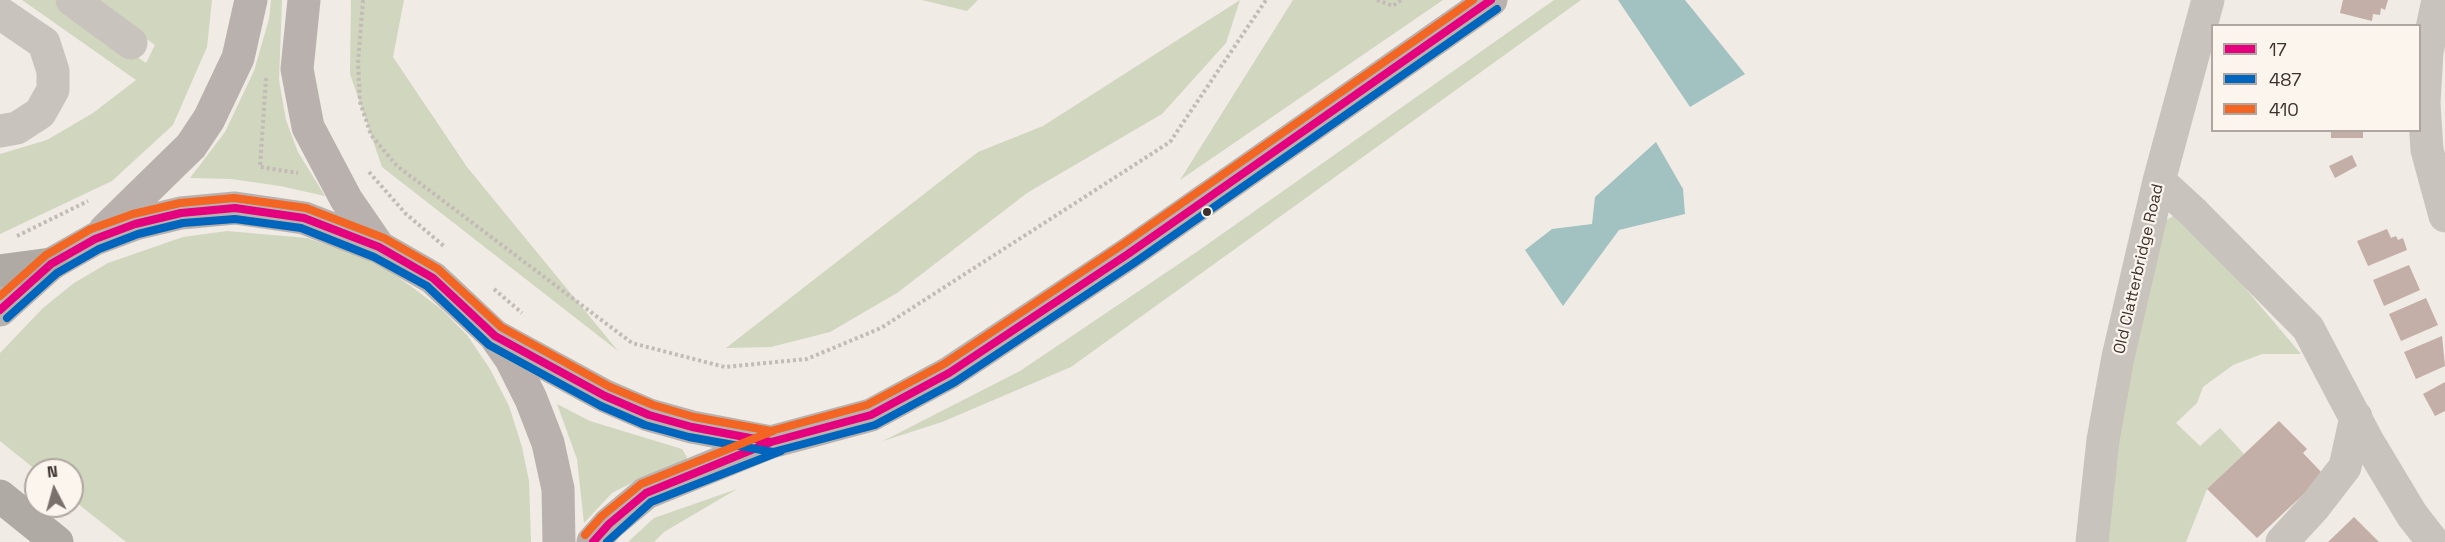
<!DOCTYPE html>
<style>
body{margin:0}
#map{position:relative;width:2445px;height:542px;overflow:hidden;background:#f0ebe5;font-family:"Space Grotesk",sans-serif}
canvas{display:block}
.legend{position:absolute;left:2211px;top:24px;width:210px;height:108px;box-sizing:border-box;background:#fbf5ee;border:2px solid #aea6a0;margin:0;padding:8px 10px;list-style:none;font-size:18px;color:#3b302b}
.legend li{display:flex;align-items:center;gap:12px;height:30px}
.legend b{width:30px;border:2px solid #aea6a0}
.north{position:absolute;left:24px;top:458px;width:60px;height:60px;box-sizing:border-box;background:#fbf5ee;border:2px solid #aea6a0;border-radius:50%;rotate:354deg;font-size:16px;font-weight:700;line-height:24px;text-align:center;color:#3b302b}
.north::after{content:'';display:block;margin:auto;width:21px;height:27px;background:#7a716c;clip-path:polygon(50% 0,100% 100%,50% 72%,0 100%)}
</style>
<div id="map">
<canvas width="2445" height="542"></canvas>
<ul class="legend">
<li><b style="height:8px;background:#e5007d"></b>17</li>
<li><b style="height:8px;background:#0065bd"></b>487</li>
<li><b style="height:8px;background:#f26522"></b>410</li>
</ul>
<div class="north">N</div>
</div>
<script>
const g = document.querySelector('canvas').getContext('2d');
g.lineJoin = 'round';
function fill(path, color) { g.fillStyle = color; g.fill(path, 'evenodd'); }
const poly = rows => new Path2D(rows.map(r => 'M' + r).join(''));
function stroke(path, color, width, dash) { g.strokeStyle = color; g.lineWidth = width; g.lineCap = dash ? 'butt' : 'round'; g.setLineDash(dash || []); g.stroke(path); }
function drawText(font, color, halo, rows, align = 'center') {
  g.font = font + ' "Space Grotesk",sans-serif'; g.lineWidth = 4.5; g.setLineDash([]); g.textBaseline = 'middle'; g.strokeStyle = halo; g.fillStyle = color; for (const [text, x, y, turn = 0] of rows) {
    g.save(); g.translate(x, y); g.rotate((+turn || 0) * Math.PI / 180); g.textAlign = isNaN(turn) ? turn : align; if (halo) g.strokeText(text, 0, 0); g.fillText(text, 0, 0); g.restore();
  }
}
const green = poly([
 [22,0,55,0,146,63,155,45,91,0,212,0,207,47,173,125,112,181,0,234,0,154,47,140,93,113,136,80],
 [271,0,282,0,279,80,286,120,298,152,325,196,280,186,231,179,190,178,225,132,254,71,269,19],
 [351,0,404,0,393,57,467,167,618,351,382,167,350,74],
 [922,0,978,0,967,11],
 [1240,0,1226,43,1162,114,1027,193,897,293,830,332,771,347,726,348,978,152,1043,126],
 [1293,0,1443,0,1180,180],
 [1554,0,1581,0,1071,367,942,422,883,441,1020,371,1198,251],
 [2173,216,2184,216,2301,354,2262,354,2233,365,2203,387,2197,403,2176,423,2200,446,2220,428,2244,454,2207,489,2186,542,2104,542,2104,523,2158,225],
 [227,231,307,238,349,252,382,266,412,287,441,309,467,335,490,369,509,406,522,447,529,481,531,542,126,542,72,499,72,470,36,470,0,441,0,353,43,308,74,283,108,263,183,237],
 [557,404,590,421,682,449,687,457,685,462,647,475,612,493,584,523,577,459],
 [737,489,664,532,654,542,628,542,654,518]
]);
const water = poly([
 [1618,0,1685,0,1745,74,1690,107],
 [1656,142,1683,189,1685,214,1619,230,1563,306,1525,250,1552,229,1592,224,1595,197]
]);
const building = poly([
 [2343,0,2388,0,2385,10,2381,8,2380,15,2373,14,2372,21,2340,13],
 [2331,130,2363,130,2363,138,2331,138],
 [2352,155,2357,166,2335,178,2329,166],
 [2387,229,2391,238,2396,236,2398,240,2403,238,2407,250,2368,266,2357,241],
 [2409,265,2420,290,2384,306,2373,280],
 [2426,298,2438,325,2401,341,2389,314],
 [2442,336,2445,366,2416,379,2404,352],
 [2445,382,2445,411,2435,416,2423,394],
 [2279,421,2307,449,2303,453,2324,475,2257,538,2207,489],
 [2354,517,2379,542,2328,542]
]);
const path = poly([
 [363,0,358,63,360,102,371,135,397,166,632,343,725,367,807,359,881,328,1170,142,1266,0],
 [1377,0,1393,6,1401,0],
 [266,78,260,167,298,173],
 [369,172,406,214,445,247],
 [17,236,88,201],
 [494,289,522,313]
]);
const minor = poly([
 [72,0,131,43],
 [2438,0,2427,52,2424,103,2427,150,2445,216],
 [0,13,44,43,53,71,53,90,40,113,17,128,0,131],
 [2159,181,2194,213,2308,328,2367,440,2412,515,2433,542],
 [2092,542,2103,440,2118,357,2159,181,2208,0],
 [2282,542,2315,506,2345,467,2356,417]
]);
const major = poly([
 [304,0,297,69,308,127,346,199,379,247],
 [105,230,191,146,209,119,238,58,251,0],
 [0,310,51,264,95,239,135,224,181,213,235,208,304,218,379,247,433,278,495,336,511,359,531,399,548,443,558,489,559,542],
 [495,336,605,396,649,415,692,427,771,442],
 [593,542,609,524,646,493,771,442,871,415,949,373,1128,254,1491,0]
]);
const highway = poly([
 [0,271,51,264],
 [0,496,57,542]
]);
const bus1 = poly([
 [0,310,51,264,95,239,135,224,181,213,235,208,304,218,379,247,433,278,495,336,605,396,649,415,692,427,771,442],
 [593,542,609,524,646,493,771,442,871,415,949,373,1128,254,1491,0]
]);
const bus2 = poly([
 [7,318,57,273,99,249,138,234,183,223,235,219,301,228,374,257,427,286,489,345,601,406,645,425,689,437,773,452,875,425,955,382,1134,263,1497,9],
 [607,542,651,502,781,451]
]);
const bus3 = poly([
 [0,296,46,255,91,229,133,214,180,203,234,198,306,208,384,238,438,269,501,327,610,387,653,405,694,417,771,431,867,405,944,364,1122,245,1473,0],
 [585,535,602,516,641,484,773,431]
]);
const markers = [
 [1207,212,5,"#3b302b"]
];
const streetNames = [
 ["Old Clatterbridge Road",2139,269,-77]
];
fill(green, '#d1d6bf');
fill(water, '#a1c2c1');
fill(building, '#c3afa7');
stroke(path, '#c2bbb6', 4, [3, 3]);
stroke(minor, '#c9c3be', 33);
stroke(major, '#b8b1ad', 33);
stroke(highway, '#afaaa4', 33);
stroke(bus1, '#e5007d', 8);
stroke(bus2, '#0065bd', 8);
stroke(bus3, '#f26522', 8);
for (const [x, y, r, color] of markers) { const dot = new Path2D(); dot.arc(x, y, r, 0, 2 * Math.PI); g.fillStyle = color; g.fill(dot); stroke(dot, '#fbf5ee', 2); }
drawText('16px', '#3b302b', '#fbf5ee', streetNames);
</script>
